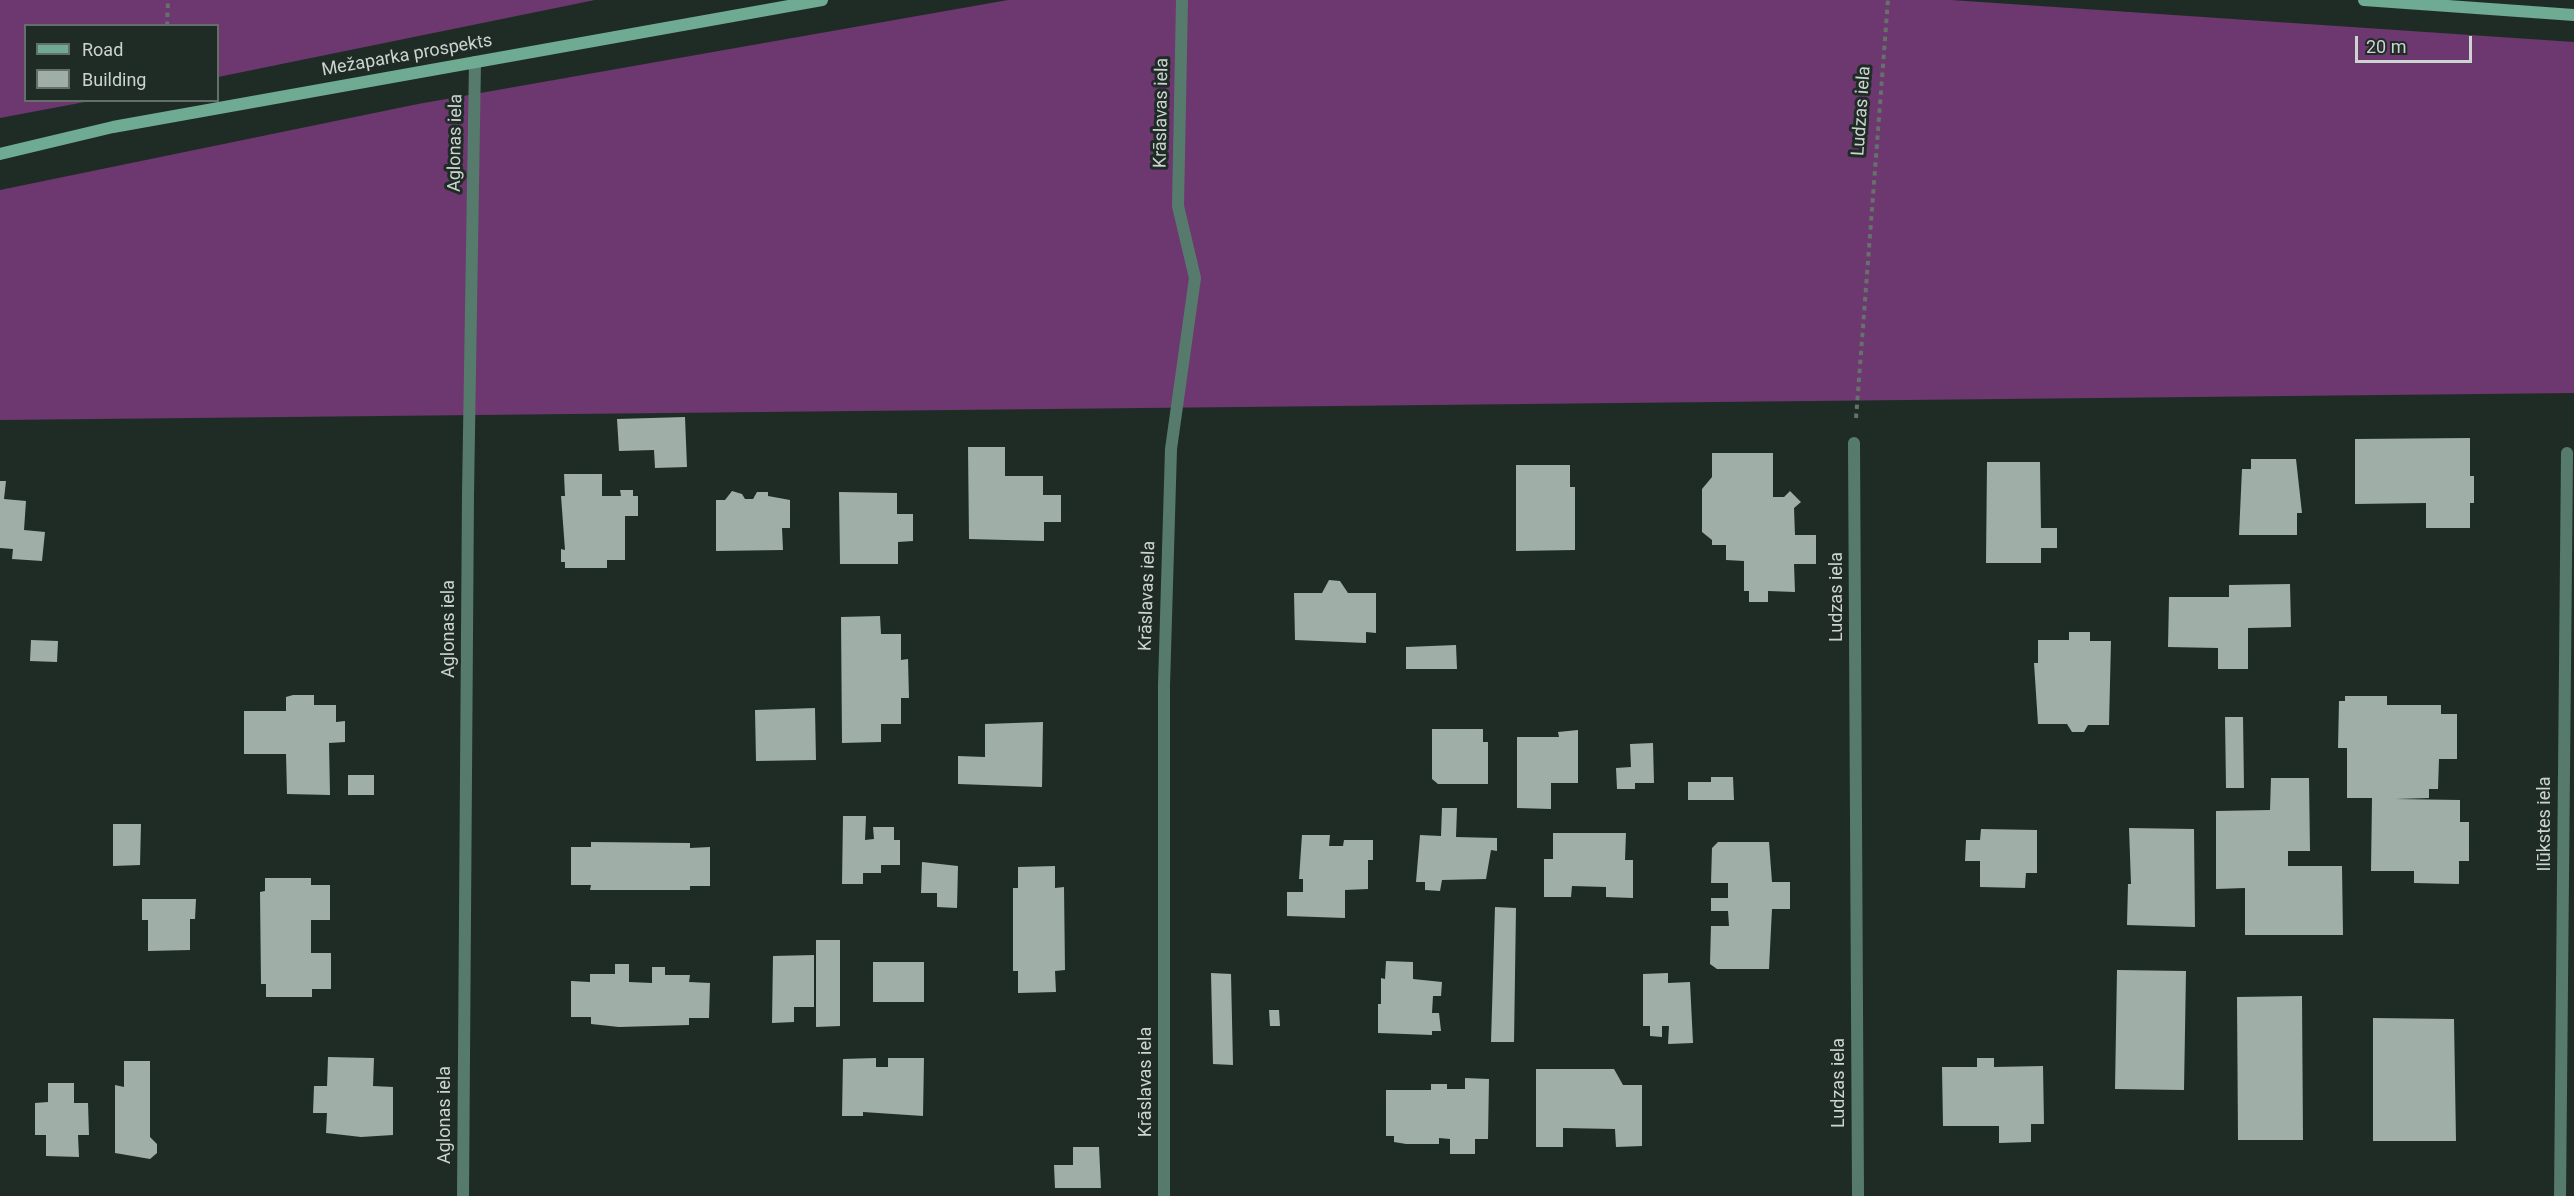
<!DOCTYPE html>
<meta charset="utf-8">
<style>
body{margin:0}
#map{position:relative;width:2574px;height:1196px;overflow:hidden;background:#1f2c26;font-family:Roboto,sans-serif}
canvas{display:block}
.legend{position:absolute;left:24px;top:24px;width:195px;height:78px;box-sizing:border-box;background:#1f2c26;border:2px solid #646f6a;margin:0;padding:8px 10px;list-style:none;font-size:18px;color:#ccd3d0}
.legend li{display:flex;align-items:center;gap:12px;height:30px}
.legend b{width:30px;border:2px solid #646f6a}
.scale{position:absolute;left:2355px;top:36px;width:117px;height:27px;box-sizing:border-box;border:3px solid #ccd3d0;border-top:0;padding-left:8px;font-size:18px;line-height:21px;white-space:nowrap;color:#ccd3d0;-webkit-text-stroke:4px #1f2c26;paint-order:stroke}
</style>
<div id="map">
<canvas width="2574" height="1196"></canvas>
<ul class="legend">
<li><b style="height:8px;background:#6eab92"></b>Road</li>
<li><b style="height:16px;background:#9faea7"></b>Building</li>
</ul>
<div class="scale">20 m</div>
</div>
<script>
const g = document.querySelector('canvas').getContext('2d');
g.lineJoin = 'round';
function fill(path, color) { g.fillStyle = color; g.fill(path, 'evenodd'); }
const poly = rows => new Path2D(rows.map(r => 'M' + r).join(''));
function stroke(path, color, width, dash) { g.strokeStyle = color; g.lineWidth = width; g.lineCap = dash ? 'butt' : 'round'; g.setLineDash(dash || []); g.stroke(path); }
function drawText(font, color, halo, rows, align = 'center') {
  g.font = font + ' Roboto,sans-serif'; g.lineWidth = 6; g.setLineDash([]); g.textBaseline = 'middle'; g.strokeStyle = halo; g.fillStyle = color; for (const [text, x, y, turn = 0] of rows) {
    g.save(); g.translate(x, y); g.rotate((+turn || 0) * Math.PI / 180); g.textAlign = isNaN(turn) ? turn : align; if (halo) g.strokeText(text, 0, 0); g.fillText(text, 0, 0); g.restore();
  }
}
const forest = poly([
 [0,0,595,0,218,77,218,26,26,26,26,100,90,101,0,118],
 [1008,0,1951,0,2574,42,2574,393,0,420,0,190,418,104]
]);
const building = poly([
 [685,417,687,467,655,468,654,450,619,451,617,419],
 [2470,438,2470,476,2474,476,2474,503,2470,503,2470,528,2426,528,2426,503,2355,504,2355,439],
 [968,447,1005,447,1005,476,1043,476,1043,495,1061,495,1061,522,1044,522,1044,541,969,539],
 [1712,453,1773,453,1773,497,1784,497,1790,491,1801,502,1794,508,1795,535,1816,535,1816,564,1794,564,1795,592,1768,591,1768,602,1749,602,1749,591,1744,591,1744,561,1726,560,1726,545,1712,545,1712,540,1702,532,1702,489,1712,477],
 [2251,459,2296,459,2302,513,2297,513,2297,535,2239,535,2242,469,2251,469],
 [1987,462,2040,462,2041,528,2057,528,2057,548,2041,548,2041,563,1986,563],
 [1516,465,1570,465,1570,487,1575,487,1575,550,1516,551],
 [564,474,602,474,602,496,621,496,620,490,633,490,633,496,638,496,638,516,625,516,625,560,607,560,607,568,565,568,565,562,561,562,561,549,565,550,561,496,565,496],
 [0,481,6,481,4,499,26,501,24,530,45,532,42,561,12,559,13,549,0,548],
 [732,491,742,494,745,499,753,499,757,492,768,492,768,496,790,500,790,528,782,528,783,550,716,551,716,500,725,500],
 [839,492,897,493,897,514,913,514,913,541,898,542,898,564,840,564],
 [1329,580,1340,581,1348,593,1376,593,1376,633,1366,632,1366,643,1295,640,1294,593,1322,593],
 [2290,584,2291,627,2248,628,2248,669,2218,669,2218,648,2168,647,2169,597,2229,597,2229,585],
 [880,616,881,634,901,634,901,660,908,659,909,698,901,698,901,724,881,724,881,742,842,743,841,617],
 [2069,632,2090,632,2090,641,2111,641,2109,725,2088,725,2084,732,2072,732,2067,724,2038,724,2034,663,2038,663,2038,640,2069,640],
 [31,640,58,641,57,662,30,661],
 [1456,645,1457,669,1406,669,1406,647],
 [293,695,314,695,314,705,336,705,336,722,345,721,345,742,329,743,330,795,287,794,286,754,244,754,244,711,286,711,286,697],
 [2345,696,2387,696,2387,705,2441,705,2441,714,2457,714,2457,759,2439,759,2438,789,2429,789,2429,798,2395,799,2460,800,2460,822,2469,822,2469,861,2459,861,2459,884,2414,883,2414,871,2371,871,2372,798,2347,798,2347,748,2338,748,2339,701,2345,701],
 [815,708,816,760,756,761,755,710],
 [2225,717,2243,717,2244,788,2226,788],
 [1043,722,1042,787,958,784,958,756,985,757,985,724],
 [1432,729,1483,729,1483,742,1488,742,1488,784,1438,784,1432,779],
 [1578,730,1578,783,1551,783,1551,809,1517,808,1517,737,1559,737,1558,732],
 [1653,743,1654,783,1635,783,1635,789,1617,789,1616,768,1631,767,1630,744],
 [348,775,374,775,374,795,348,795],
 [1711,777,1733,777,1734,800,1688,800,1688,782,1711,782],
 [2271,778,2309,778,2310,851,2288,851,2288,866,2342,866,2343,935,2245,935,2245,888,2216,889,2216,811,2270,810],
 [1442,808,1457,808,1456,837,1497,838,1497,851,1491,850,1486,879,1442,880,1440,891,1425,890,1425,882,1416,882,1420,835,1441,836],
 [843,816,866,816,865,840,874,839,873,827,894,827,894,840,900,840,900,865,881,865,881,873,863,873,863,884,842,884],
 [113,824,141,824,140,865,113,866],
 [2129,828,2194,829,2195,927,2127,925,2128,884,2131,884],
 [1981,829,2037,830,2037,873,2026,873,2025,888,1980,887,1980,861,1965,861,1966,840,1980,840],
 [1553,833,1626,833,1625,860,1633,860,1633,898,1606,897,1606,887,1572,886,1571,897,1544,897,1544,859,1553,859],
 [1302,835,1330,835,1329,846,1343,846,1344,840,1373,840,1373,860,1368,860,1368,889,1345,890,1345,918,1287,916,1287,892,1303,892,1303,879,1299,879],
 [591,842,690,843,690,848,710,847,710,886,690,886,690,890,590,890,591,885,571,885,571,847,591,847],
 [1718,842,1769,842,1772,882,1790,882,1790,909,1772,909,1769,969,1717,969,1710,964,1711,926,1729,926,1728,911,1711,911,1711,898,1728,898,1728,883,1711,883,1712,848],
 [922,862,958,866,957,908,937,907,937,893,921,893],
 [1055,866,1055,888,1064,887,1065,970,1055,971,1056,992,1018,993,1018,971,1013,971,1013,888,1018,888,1018,867],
 [265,878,311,878,311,885,330,885,330,920,311,920,311,953,331,953,331,989,312,989,312,997,266,997,266,984,261,984,260,892,265,891],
 [142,899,196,899,195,919,190,919,190,950,148,951,148,920,142,920],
 [1495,907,1516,908,1514,1042,1491,1042],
 [816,940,840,940,840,1026,816,1027],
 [814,955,814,1007,794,1007,794,1022,772,1023,773,956],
 [1386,961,1413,962,1413,979,1442,982,1441,996,1433,996,1432,1013,1439,1013,1441,1031,1432,1031,1432,1035,1378,1033,1378,1004,1381,1004,1381,978,1385,979],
 [873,962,924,962,924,1002,873,1002],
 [615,964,629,964,629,982,652,983,652,967,665,967,665,975,690,975,689,982,710,983,709,1018,689,1018,689,1025,619,1027,591,1024,591,1017,571,1017,571,981,590,982,590,974,615,974],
 [2117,970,2186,971,2184,1090,2115,1089],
 [1211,973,1231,974,1233,1065,1213,1064],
 [1668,973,1668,983,1690,982,1693,1043,1668,1044,1669,1026,1662,1026,1662,1037,1650,1036,1650,1026,1643,1026,1643,974],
 [2302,996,2303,1140,2238,1140,2237,997],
 [1269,1010,1279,1010,1280,1026,1270,1026],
 [2373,1018,2454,1019,2456,1141,2373,1141],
 [328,1057,374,1058,373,1086,393,1087,393,1135,361,1137,326,1133,327,1113,313,1113,314,1086,327,1086],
 [876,1058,876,1067,888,1067,888,1058,924,1058,923,1116,863,1112,863,1116,842,1116,843,1059],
 [1977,1058,1994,1058,1994,1067,2043,1066,2044,1124,2031,1124,2031,1142,1999,1143,1999,1126,1943,1126,1942,1067,1977,1067],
 [124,1061,150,1061,150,1137,157,1144,157,1153,150,1159,115,1153,115,1085,124,1087],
 [1536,1069,1614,1069,1623,1085,1642,1085,1642,1146,1616,1147,1615,1129,1563,1128,1563,1147,1536,1147],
 [1465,1078,1489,1079,1488,1139,1475,1139,1475,1154,1450,1154,1450,1139,1439,1138,1439,1144,1406,1144,1394,1142,1394,1136,1386,1136,1386,1090,1431,1090,1431,1084,1447,1084,1447,1089,1465,1089],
 [48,1083,74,1083,74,1103,88,1103,89,1135,78,1135,79,1157,46,1156,46,1135,35,1135,35,1103,48,1102],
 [1073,1147,1099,1147,1101,1188,1055,1188,1054,1165,1073,1165]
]);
const path = poly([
 [167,26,168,0],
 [1856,418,1888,0]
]);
const minor = poly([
 [1854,443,1858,1196],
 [463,1196,468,494,475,62],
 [1164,1196,1164,685,1171,449,1195,278,1178,206,1182,0],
 [2560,1196,2567,453]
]);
const secondary = poly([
 [2364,0,2574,15],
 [0,154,113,127,822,0]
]);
const streetNames = [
 ["Mežaparka prospekts",407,56,-10],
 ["Ludzas iela",1862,111,-86],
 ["Krāslavas iela",1162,113,-89],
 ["Aglonas iela",456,143,-89],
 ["Krāslavas iela",1148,596,-88],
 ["Ludzas iela",1837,597,-90],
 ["Aglonas iela",449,629,-90],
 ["Ilūkstes iela",2545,824,-90],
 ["Krāslavas iela",1146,1082,-90],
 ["Ludzas iela",1839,1083,-90],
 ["Aglonas iela",445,1115,-90]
];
fill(forest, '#6d386f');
fill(building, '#9faea7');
stroke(path, '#66716c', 4, [4.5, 4.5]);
stroke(minor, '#567b6c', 12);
stroke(secondary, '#6eab92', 12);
drawText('18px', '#ccd3d0', '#1f2c26', streetNames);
</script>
